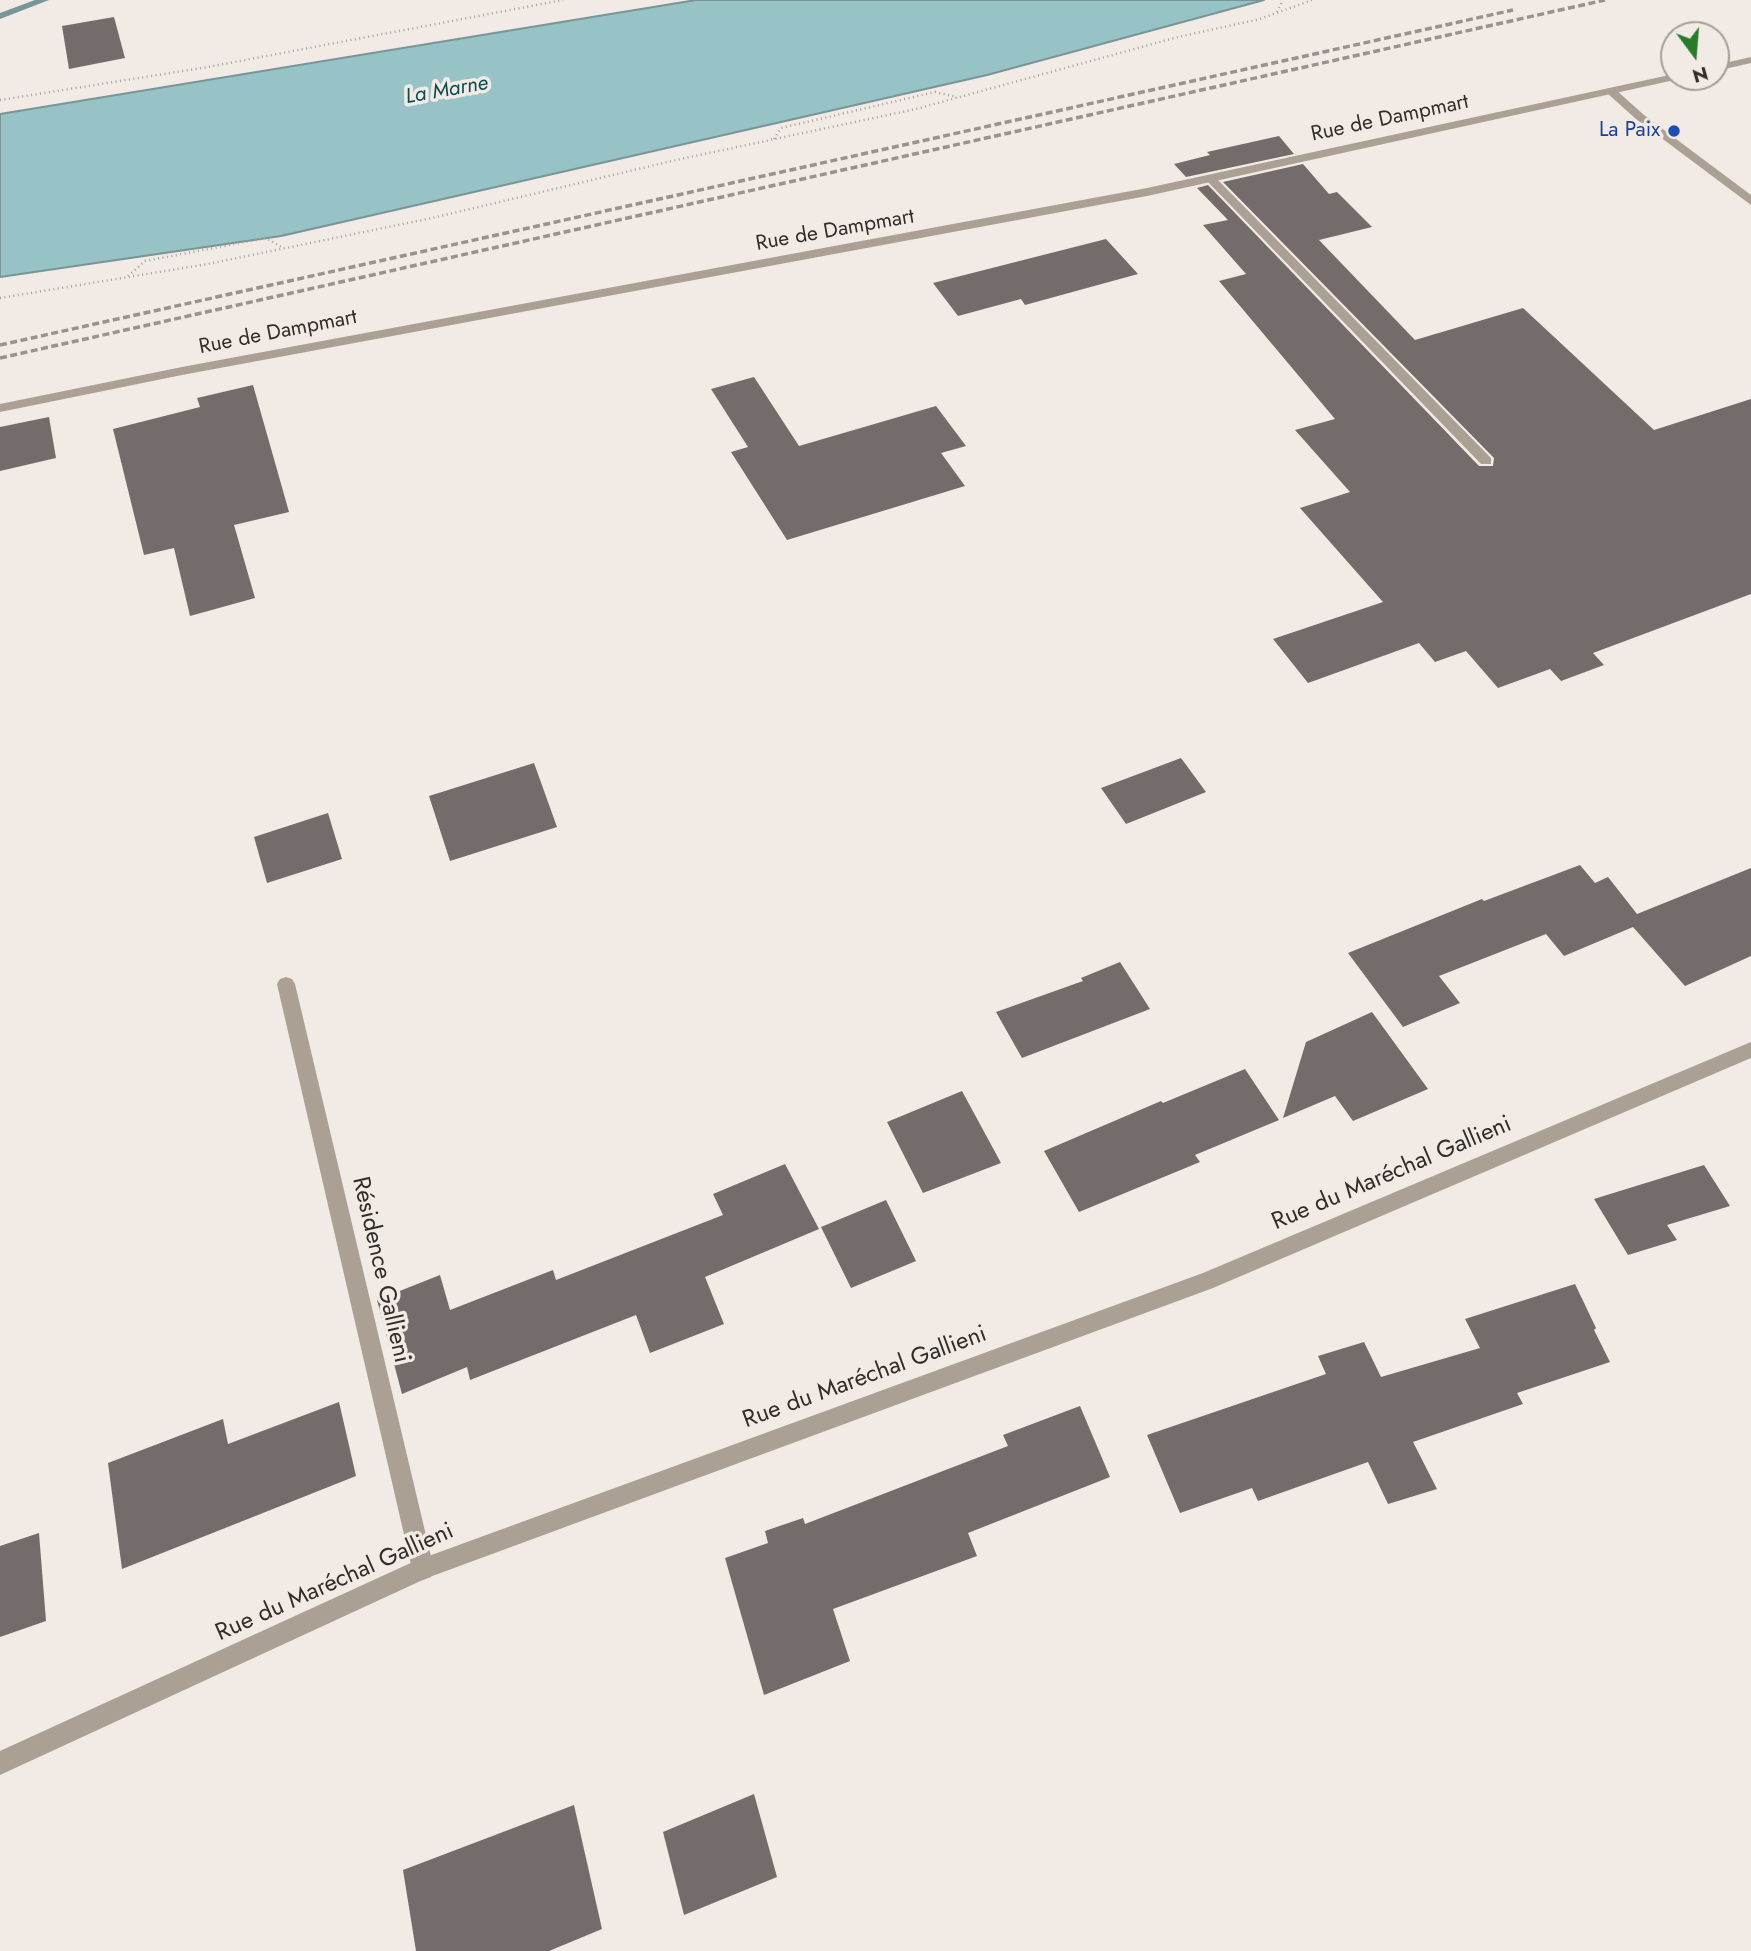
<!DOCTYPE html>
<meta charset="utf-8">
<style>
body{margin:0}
#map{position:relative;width:1751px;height:1951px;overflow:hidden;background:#f1eae5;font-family:Jost,sans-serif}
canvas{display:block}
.north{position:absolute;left:1660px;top:21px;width:70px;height:70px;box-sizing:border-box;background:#f1eae5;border:2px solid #a49e9b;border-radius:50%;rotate:164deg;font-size:19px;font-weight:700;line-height:28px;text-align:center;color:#302d2b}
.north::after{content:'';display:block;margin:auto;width:24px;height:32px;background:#267c29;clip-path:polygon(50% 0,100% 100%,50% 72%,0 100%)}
</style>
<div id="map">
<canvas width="1751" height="1951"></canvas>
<div class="north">N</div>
</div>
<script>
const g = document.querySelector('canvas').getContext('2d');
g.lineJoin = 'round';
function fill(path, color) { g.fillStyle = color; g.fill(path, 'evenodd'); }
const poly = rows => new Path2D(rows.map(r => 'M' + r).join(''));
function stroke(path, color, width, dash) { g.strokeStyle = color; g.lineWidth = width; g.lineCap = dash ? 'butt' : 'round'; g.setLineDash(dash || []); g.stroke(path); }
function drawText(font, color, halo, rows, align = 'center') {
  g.font = font + ' Jost,sans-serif'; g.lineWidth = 7; g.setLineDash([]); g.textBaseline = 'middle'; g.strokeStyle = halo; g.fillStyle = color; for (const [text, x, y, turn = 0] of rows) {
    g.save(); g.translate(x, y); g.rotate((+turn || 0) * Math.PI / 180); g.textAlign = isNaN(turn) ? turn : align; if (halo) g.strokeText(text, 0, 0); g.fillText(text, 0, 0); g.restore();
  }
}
const water = poly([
 [696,0,1264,0,987,75,281,236,0,277,0,114,696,0]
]);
const stream = poly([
 [35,0,49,0,0,19,0,13,35,0]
]);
const building = poly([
 [114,17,125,58,69,69,62,26],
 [1279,136,1294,154,1186,177,1174,164,1210,155,1207,152],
 [1303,164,1329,194,1337,192,1372,227,1319,240,1415,340,1523,308,1654,430,1751,399,1751,594,1593,653,1604,665,1561,681,1550,669,1498,688,1466,651,1435,662,1419,643,1308,683,1273,639,1383,602,1300,508,1350,492,1295,430,1335,419,1219,281,1246,274,1203,225,1228,220,1197,188,1208,185,1479,466,1493,466,1494,458,1223,182],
 [1106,239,1138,274,1025,305,1021,299,958,316,933,283],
 [754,377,799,446,936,406,966,446,941,453,965,486,787,540,731,452,748,447,711,389],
 [253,385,289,512,234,525,255,598,190,616,174,548,144,555,113,429,200,407,197,398],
 [49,417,56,458,0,471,0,427],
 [1181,758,1206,792,1126,824,1101,788],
 [534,763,557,827,450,861,429,796],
 [328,813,342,859,267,883,254,837],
 [1580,865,1595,883,1608,877,1637,914,1751,868,1751,956,1685,986,1633,927,1564,956,1546,934,1439,976,1460,1003,1403,1027,1348,953,1482,899,1484,901],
 [1120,962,1150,1009,1022,1058,996,1012,1083,981,1081,978],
 [1372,1012,1428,1089,1353,1121,1335,1096,1283,1118,1306,1042],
 [1245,1069,1279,1120,1195,1155,1200,1162,1079,1212,1044,1151,1161,1101,1163,1103],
 [962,1091,1001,1163,923,1193,887,1122],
 [785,1164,819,1229,705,1277,724,1324,650,1353,636,1315,470,1380,467,1367,402,1394,377,1300,440,1275,450,1310,553,1270,556,1280,723,1215,713,1194],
 [1704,1165,1730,1206,1667,1225,1677,1240,1628,1255,1594,1199],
 [886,1200,916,1261,851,1288,821,1227],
 [1575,1284,1596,1328,1594,1330,1610,1362,1517,1393,1523,1404,1413,1442,1437,1489,1388,1504,1368,1462,1258,1501,1252,1488,1180,1513,1147,1435,1326,1374,1318,1356,1364,1342,1381,1377,1480,1348,1465,1319],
 [339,1402,356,1476,122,1569,108,1463,223,1419,228,1444],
 [1080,1406,1110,1477,968,1533,977,1556,833,1609,850,1661,764,1695,725,1558,768,1543,765,1531,803,1518,805,1524,1008,1446,1003,1435],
 [39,1533,46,1621,0,1637,0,1546],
 [754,1794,777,1877,684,1915,663,1832],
 [574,1805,602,1929,549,1951,416,1951,403,1870]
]);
const path = poly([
 [1277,12,1283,0],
 [0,100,208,67,563,0],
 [774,139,781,128,935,92,957,97],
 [128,276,145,261,266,238,283,248],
 [0,298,208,264,432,218,676,160,916,109,1178,37,1260,19,1312,0]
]);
const service = poly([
 [1211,175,1215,177,1491,458,1491,464,1481,464,1207,181,1207,177,1211,175],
 [286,977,292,979,295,984,434,1569,431,1577,423,1580,415,1577,412,1569,277,984,280,979,286,977]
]);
const minor = poly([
 [1607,89,1615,89,1644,115,1751,195,1751,205,1636,119,1607,93,1607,89],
 [1751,1042,1751,1058,1213,1288,427,1578,0,1775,0,1751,415,1561,1203,1273,1751,1042]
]);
const tertiary = poly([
 [1751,57,1751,63,1716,71,1716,65,1751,57],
 [1674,74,1674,77,1680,77,1679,79,1147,196,182,375,0,412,0,404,182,367,1147,188,1674,74]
]);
const rail = poly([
 [0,345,1513,10],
 [0,358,1605,0]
]);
const markers = [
 [1674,131,7,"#1a4fb4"]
];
const farWaternames = [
 ["La Marne",447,91,-10]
];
const farStreetnames = [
 ["Rue de Dampmart",1390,119,-12],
 ["Rue de Dampmart",835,231,-10],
 ["Rue de Dampmart",278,333,-11]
];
const farTransitnames = [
 ["La Paix",1660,131]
];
const streetNames = [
 ["Rue du Maréchal Gallieni",1392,1174,-23],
 ["Résidence Gallieni",380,1270,77],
 ["Rue du Maréchal Gallieni",865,1378,-20],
 ["Rue du Maréchal Gallieni",335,1583,-24]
];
fill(water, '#97c2c6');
stroke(water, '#789598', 2);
fill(stream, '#789598');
fill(building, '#746c6a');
stroke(path, '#a7a29e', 2.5, [1, 3.5]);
fill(service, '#aaa194');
fill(minor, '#aaa194');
fill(tertiary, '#aaa194');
stroke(rail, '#989390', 3.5, [7, 3.5]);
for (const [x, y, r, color] of markers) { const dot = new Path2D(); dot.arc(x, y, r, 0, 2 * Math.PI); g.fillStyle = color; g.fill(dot); stroke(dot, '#f1eae5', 2.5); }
drawText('italic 21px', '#0c4c51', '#f1eae5', farWaternames);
drawText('21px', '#302d2b', '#f1eae5', farStreetnames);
drawText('21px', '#164399', '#f1eae5', farTransitnames, 'right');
drawText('24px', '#302d2b', '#f1eae5', streetNames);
</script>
